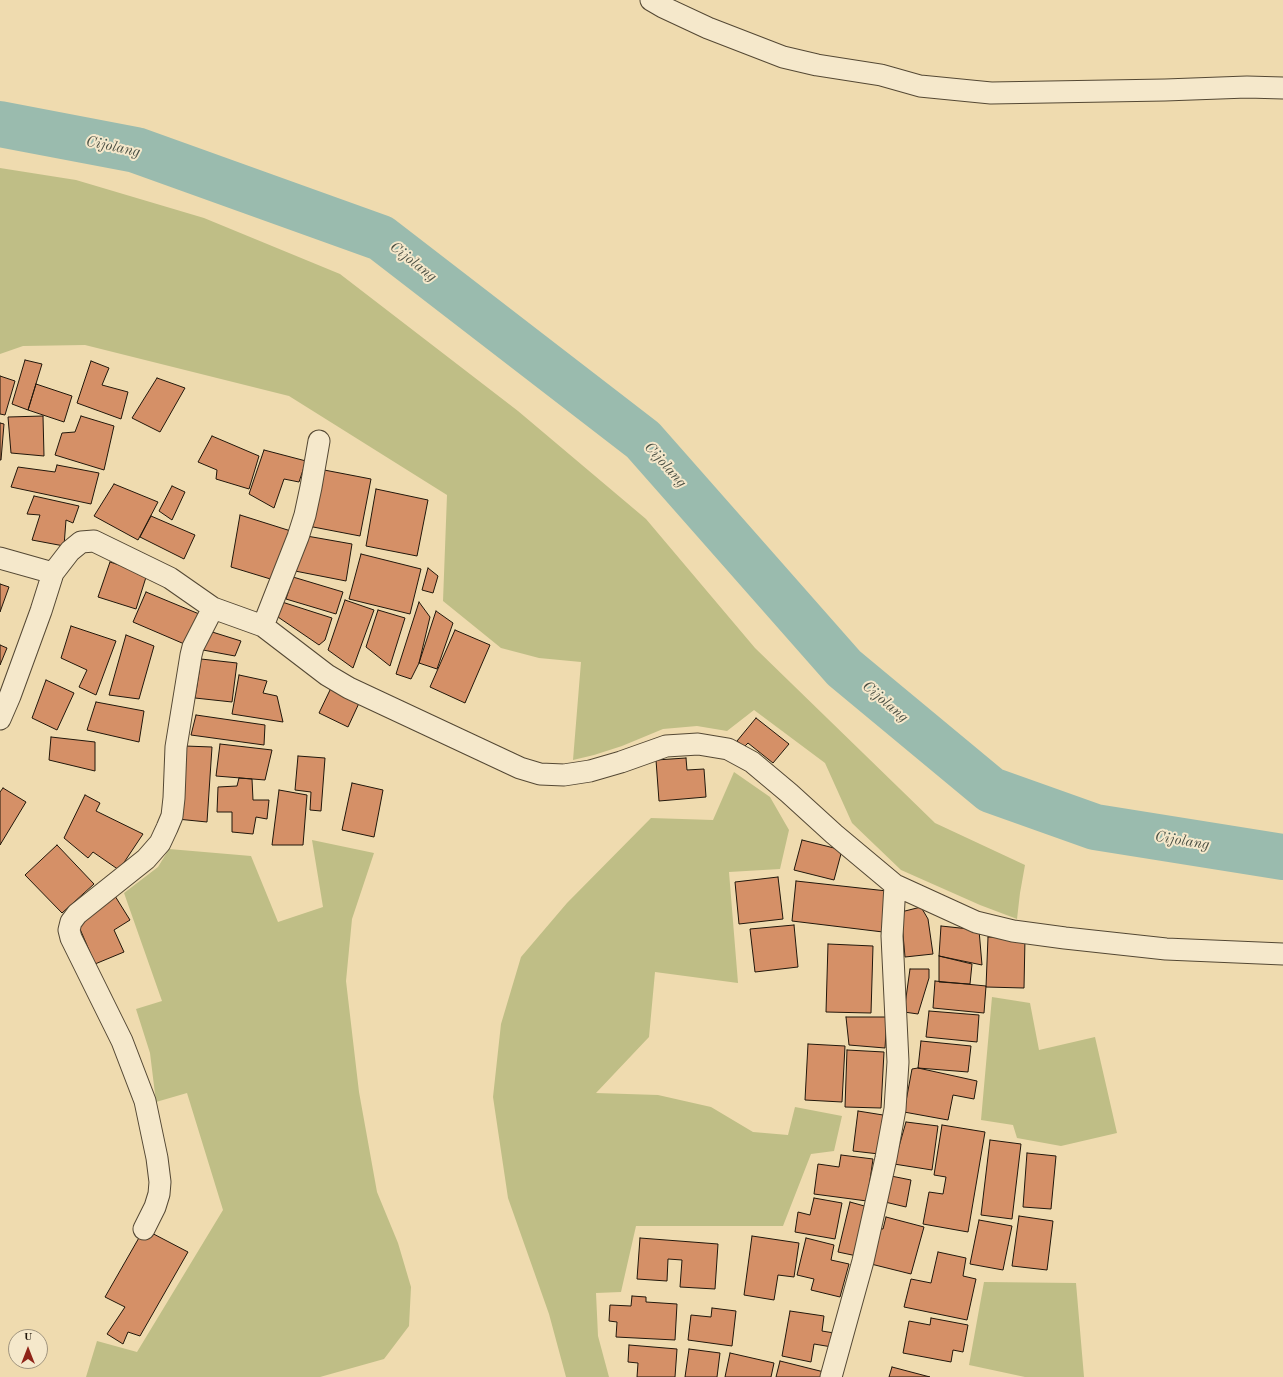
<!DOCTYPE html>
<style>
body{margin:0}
#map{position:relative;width:1283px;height:1377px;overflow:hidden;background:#efdbaf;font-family:"Old Standard TT",serif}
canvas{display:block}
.north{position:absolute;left:8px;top:1329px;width:40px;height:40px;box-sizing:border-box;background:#f5e8cb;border:1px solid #a0947e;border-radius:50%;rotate:0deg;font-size:11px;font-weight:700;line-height:16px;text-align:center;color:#21170b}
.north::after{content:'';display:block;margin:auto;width:14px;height:18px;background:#8f2418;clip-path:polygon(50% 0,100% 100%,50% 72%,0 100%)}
</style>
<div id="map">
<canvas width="1283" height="1377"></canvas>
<div class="north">U</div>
</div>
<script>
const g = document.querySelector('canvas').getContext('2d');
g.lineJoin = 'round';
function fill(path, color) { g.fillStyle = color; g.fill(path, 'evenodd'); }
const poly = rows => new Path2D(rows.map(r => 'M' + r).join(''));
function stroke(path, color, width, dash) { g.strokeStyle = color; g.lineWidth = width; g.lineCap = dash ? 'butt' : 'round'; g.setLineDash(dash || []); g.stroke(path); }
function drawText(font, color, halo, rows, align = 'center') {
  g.font = font + ' "Old Standard TT",serif'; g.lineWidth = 4; g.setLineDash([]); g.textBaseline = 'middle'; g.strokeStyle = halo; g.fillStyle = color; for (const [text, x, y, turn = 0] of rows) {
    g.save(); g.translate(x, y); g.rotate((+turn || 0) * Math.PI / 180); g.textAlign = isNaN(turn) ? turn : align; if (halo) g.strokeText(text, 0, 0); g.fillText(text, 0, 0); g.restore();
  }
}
const green = poly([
 [0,168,76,180,204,218,340,274,518,411,646,519,755,648,935,823,1025,865,1020,893,1017,919,980,905,901,870,852,823,825,763,754,710,727,731,697,726,663,729,622,746,594,755,573,760,581,662,539,658,501,648,443,601,447,495,289,396,85,345,23,346,0,354],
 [734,772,770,797,789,830,780,869,729,872,738,983,655,972,649,1037,596,1093,658,1095,711,1107,753,1132,788,1135,795,1107,842,1116,834,1151,811,1154,783,1226,636,1226,621,1292,596,1293,598,1336,609,1377,566,1377,549,1314,508,1198,493,1097,501,1024,521,957,567,903,651,818,713,820],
 [312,840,374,853,352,919,346,981,359,1092,377,1192,398,1243,411,1287,409,1326,384,1359,320,1377,86,1377,97,1341,137,1352,223,1210,187,1093,156,1102,150,1053,136,1009,162,1001,124,893,158,867,169,849,251,856,278,922,323,907],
 [992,997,1030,1003,1039,1050,1095,1037,1117,1133,1061,1146,1017,1138,1013,1125,981,1120],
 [984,1282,1076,1283,1084,1377,1025,1377,969,1365]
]);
const river = poly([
 [0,124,136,150,381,238,643,440,844,668,991,790,1095,827,1283,857]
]);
const building = poly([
 [25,360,42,364,28,410,12,404,25,360],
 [91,361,109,368,102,385,128,392,121,419,77,403,91,361],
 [0,376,15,381,5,415,0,414,0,376],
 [157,378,185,388,160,432,132,418,157,378],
 [36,384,72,396,64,422,28,410,36,384],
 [43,416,44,456,11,453,8,417,43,416],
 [81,416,114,426,104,470,55,455,62,433,75,432,81,416],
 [0,423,4,424,1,460,0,460,0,423],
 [212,436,259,456,249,489,216,479,217,470,198,462,212,436],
 [264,450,306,461,299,482,284,479,274,508,249,494,264,450],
 [57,465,99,473,91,504,11,487,18,467,55,472,57,465],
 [319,469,371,479,360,536,308,526,319,469],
 [114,484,158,502,138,540,94,516,114,484],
 [172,486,185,492,172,520,159,511,172,486],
 [376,489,428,500,417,556,366,546,376,489],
 [34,496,79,506,73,523,66,520,64,546,32,540,40,515,27,514,34,496],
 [240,515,294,532,277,581,231,567,240,515],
 [151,516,195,535,184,559,140,537,151,516],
 [301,535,352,544,346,581,295,571,301,535],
 [361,554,421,569,410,614,349,599,361,554],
 [110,562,147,574,136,609,98,597,110,562],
 [428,568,438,576,433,593,422,590,428,568],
 [293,577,343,592,336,614,286,599,293,577],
 [0,584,9,587,0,612,0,584],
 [146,592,204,616,189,646,133,622,146,592],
 [345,600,374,610,353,668,328,650,345,600],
 [282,602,332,618,325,640,319,645,278,617,282,602],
 [419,602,430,617,419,663,411,679,396,674,419,602],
 [378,610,405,618,390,666,366,647,378,610],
 [436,611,453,623,437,669,419,663,436,611],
 [71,626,116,641,96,695,79,687,87,670,61,658,71,626],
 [455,630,490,645,465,703,430,687,455,630],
 [209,631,241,641,235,656,203,650,209,631],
 [126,635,154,646,139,699,109,695,126,635],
 [0,645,7,648,0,665,0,645],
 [201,659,237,663,232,702,195,698,201,659],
 [239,675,267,681,263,693,277,696,283,722,232,714,239,675],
 [46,680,74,693,57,730,32,718,46,680],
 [331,688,360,701,348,727,319,713,331,688],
 [96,702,144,711,139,742,87,730,96,702],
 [196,715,265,725,264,745,191,735,196,715],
 [756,718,789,744,773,763,748,743,744,747,737,741,756,718],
 [51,737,95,742,95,771,49,760,51,737],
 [220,744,272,750,265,780,216,776,220,744],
 [185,746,212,747,207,822,177,819,185,746],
 [298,756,325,758,321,811,310,810,311,792,295,790,298,756],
 [686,758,687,770,704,769,706,797,659,801,656,760,686,758],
 [239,778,252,779,253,800,269,800,267,819,256,817,253,834,232,832,232,812,217,812,218,787,237,786,239,778],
 [352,783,383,790,374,837,342,830,352,783],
 [3,788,26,802,0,845,0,792,3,788],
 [279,790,307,795,303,845,272,845,279,790],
 [85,795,100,803,96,811,143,834,119,870,93,852,88,858,64,838,85,795],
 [802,840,842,850,834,880,794,870,802,840],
 [57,845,94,884,62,913,25,875,57,845],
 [778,877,783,919,739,924,735,882,778,877],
 [796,881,887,891,883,932,792,921,796,881],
 [115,896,130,920,114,930,124,952,95,964,77,922,115,896],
 [921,907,928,919,933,954,905,957,901,912,921,907],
 [794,925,798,967,755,972,750,929,794,925],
 [941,926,979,930,982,965,939,956,941,926],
 [988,937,1025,938,1024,988,986,987,988,937],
 [828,944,873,946,871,1013,826,1012,828,944],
 [939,956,972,964,970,984,939,982,939,956],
 [910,969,929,969,929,978,918,1014,904,1012,910,969],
 [935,981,986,986,984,1013,933,1008,935,981],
 [929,1011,979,1015,977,1042,926,1037,929,1011],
 [846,1017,887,1017,885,1048,849,1045,846,1017],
 [921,1041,971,1046,968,1072,918,1068,921,1041],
 [808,1044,845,1046,842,1102,805,1100,808,1044],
 [847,1050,884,1052,881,1108,845,1107,847,1050],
 [918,1068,977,1081,974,1099,953,1095,948,1120,904,1112,912,1069,918,1068],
 [858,1111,883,1115,879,1154,853,1151,858,1111],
 [906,1122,938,1126,932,1170,894,1164,906,1122],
 [942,1125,985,1132,968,1232,923,1224,929,1192,943,1194,946,1177,934,1175,942,1125],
 [990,1140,1021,1144,1012,1219,981,1215,990,1140],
 [1027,1153,1056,1156,1051,1209,1023,1207,1027,1153],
 [841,1155,873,1159,867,1201,814,1194,818,1164,839,1167,841,1155],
 [891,1176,911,1180,906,1207,885,1202,891,1176],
 [814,1198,842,1203,835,1239,795,1232,798,1212,810,1215,814,1198],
 [850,1202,868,1207,857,1256,838,1252,850,1202],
 [1019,1216,1053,1221,1047,1270,1012,1266,1019,1216],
 [886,1217,924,1227,911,1274,871,1264,876,1228,883,1229,886,1217],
 [979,1220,1012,1226,1003,1270,970,1264,979,1220],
 [144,1229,188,1252,140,1336,128,1332,123,1344,107,1334,125,1307,105,1297,144,1229],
 [752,1236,799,1243,794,1277,778,1275,774,1300,744,1295,752,1236],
 [640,1238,718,1244,715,1289,680,1287,682,1260,668,1259,667,1281,637,1279,640,1238],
 [806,1238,834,1245,831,1260,849,1264,840,1297,811,1290,814,1279,797,1275,806,1238],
 [938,1252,966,1258,963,1276,976,1279,967,1320,904,1307,911,1279,931,1283,938,1252],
 [632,1296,646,1297,646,1302,677,1304,675,1340,616,1337,617,1322,609,1321,610,1305,631,1306,632,1296],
 [712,1308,736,1311,732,1346,688,1340,691,1315,711,1317,712,1308],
 [790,1311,824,1316,822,1331,834,1333,832,1347,814,1344,811,1362,782,1356,790,1311],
 [931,1318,968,1325,963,1352,953,1350,951,1362,903,1353,909,1321,930,1325,931,1318],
 [629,1345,677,1349,675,1377,637,1377,638,1363,628,1362,629,1345],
 [689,1349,720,1353,717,1377,685,1377,689,1349],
 [730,1353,774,1363,771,1377,725,1377,730,1353],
 [780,1361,824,1372,822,1377,776,1377,780,1361],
 [892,1367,930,1377,889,1377,892,1367]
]);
const minor = poly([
 [651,0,663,7,708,28,783,57,817,65,881,75,920,86,991,93,1165,90,1247,87,1283,88],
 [0,558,53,573],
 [263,626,298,537,305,515,311,487,319,441],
 [0,719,10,696,41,611,53,573,70,551,81,542,94,541,170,578,213,608,263,626,327,675,349,688,520,768,540,774,564,775,590,771,621,762,666,746,698,744,728,749,752,762,789,793,834,834,895,885,976,922,1013,931,1065,938,1166,949,1283,954],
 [144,1229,155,1207,159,1194,160,1182,157,1158,145,1101,122,1041,71,938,69,930,71,922,77,914,146,859,160,843,167,828,172,816,174,798,176,747,191,655,193,647,213,608],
 [831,1377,863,1261,886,1158,895,1109,898,1062,892,936,895,885]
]);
const waterNames = [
 ["Cijolang",113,147,12],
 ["Cijolang",413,262,38],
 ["Cijolang",665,465,48],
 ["Cijolang",885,702,40],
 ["Cijolang",1182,841,9]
];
fill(green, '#bfbe86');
stroke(river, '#9abbae', 46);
fill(building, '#d59067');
stroke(building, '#21170b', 1);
stroke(minor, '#544834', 23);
stroke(minor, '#f5e8cb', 21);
drawText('italic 15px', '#4b5044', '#f5e8cb', waterNames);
</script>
